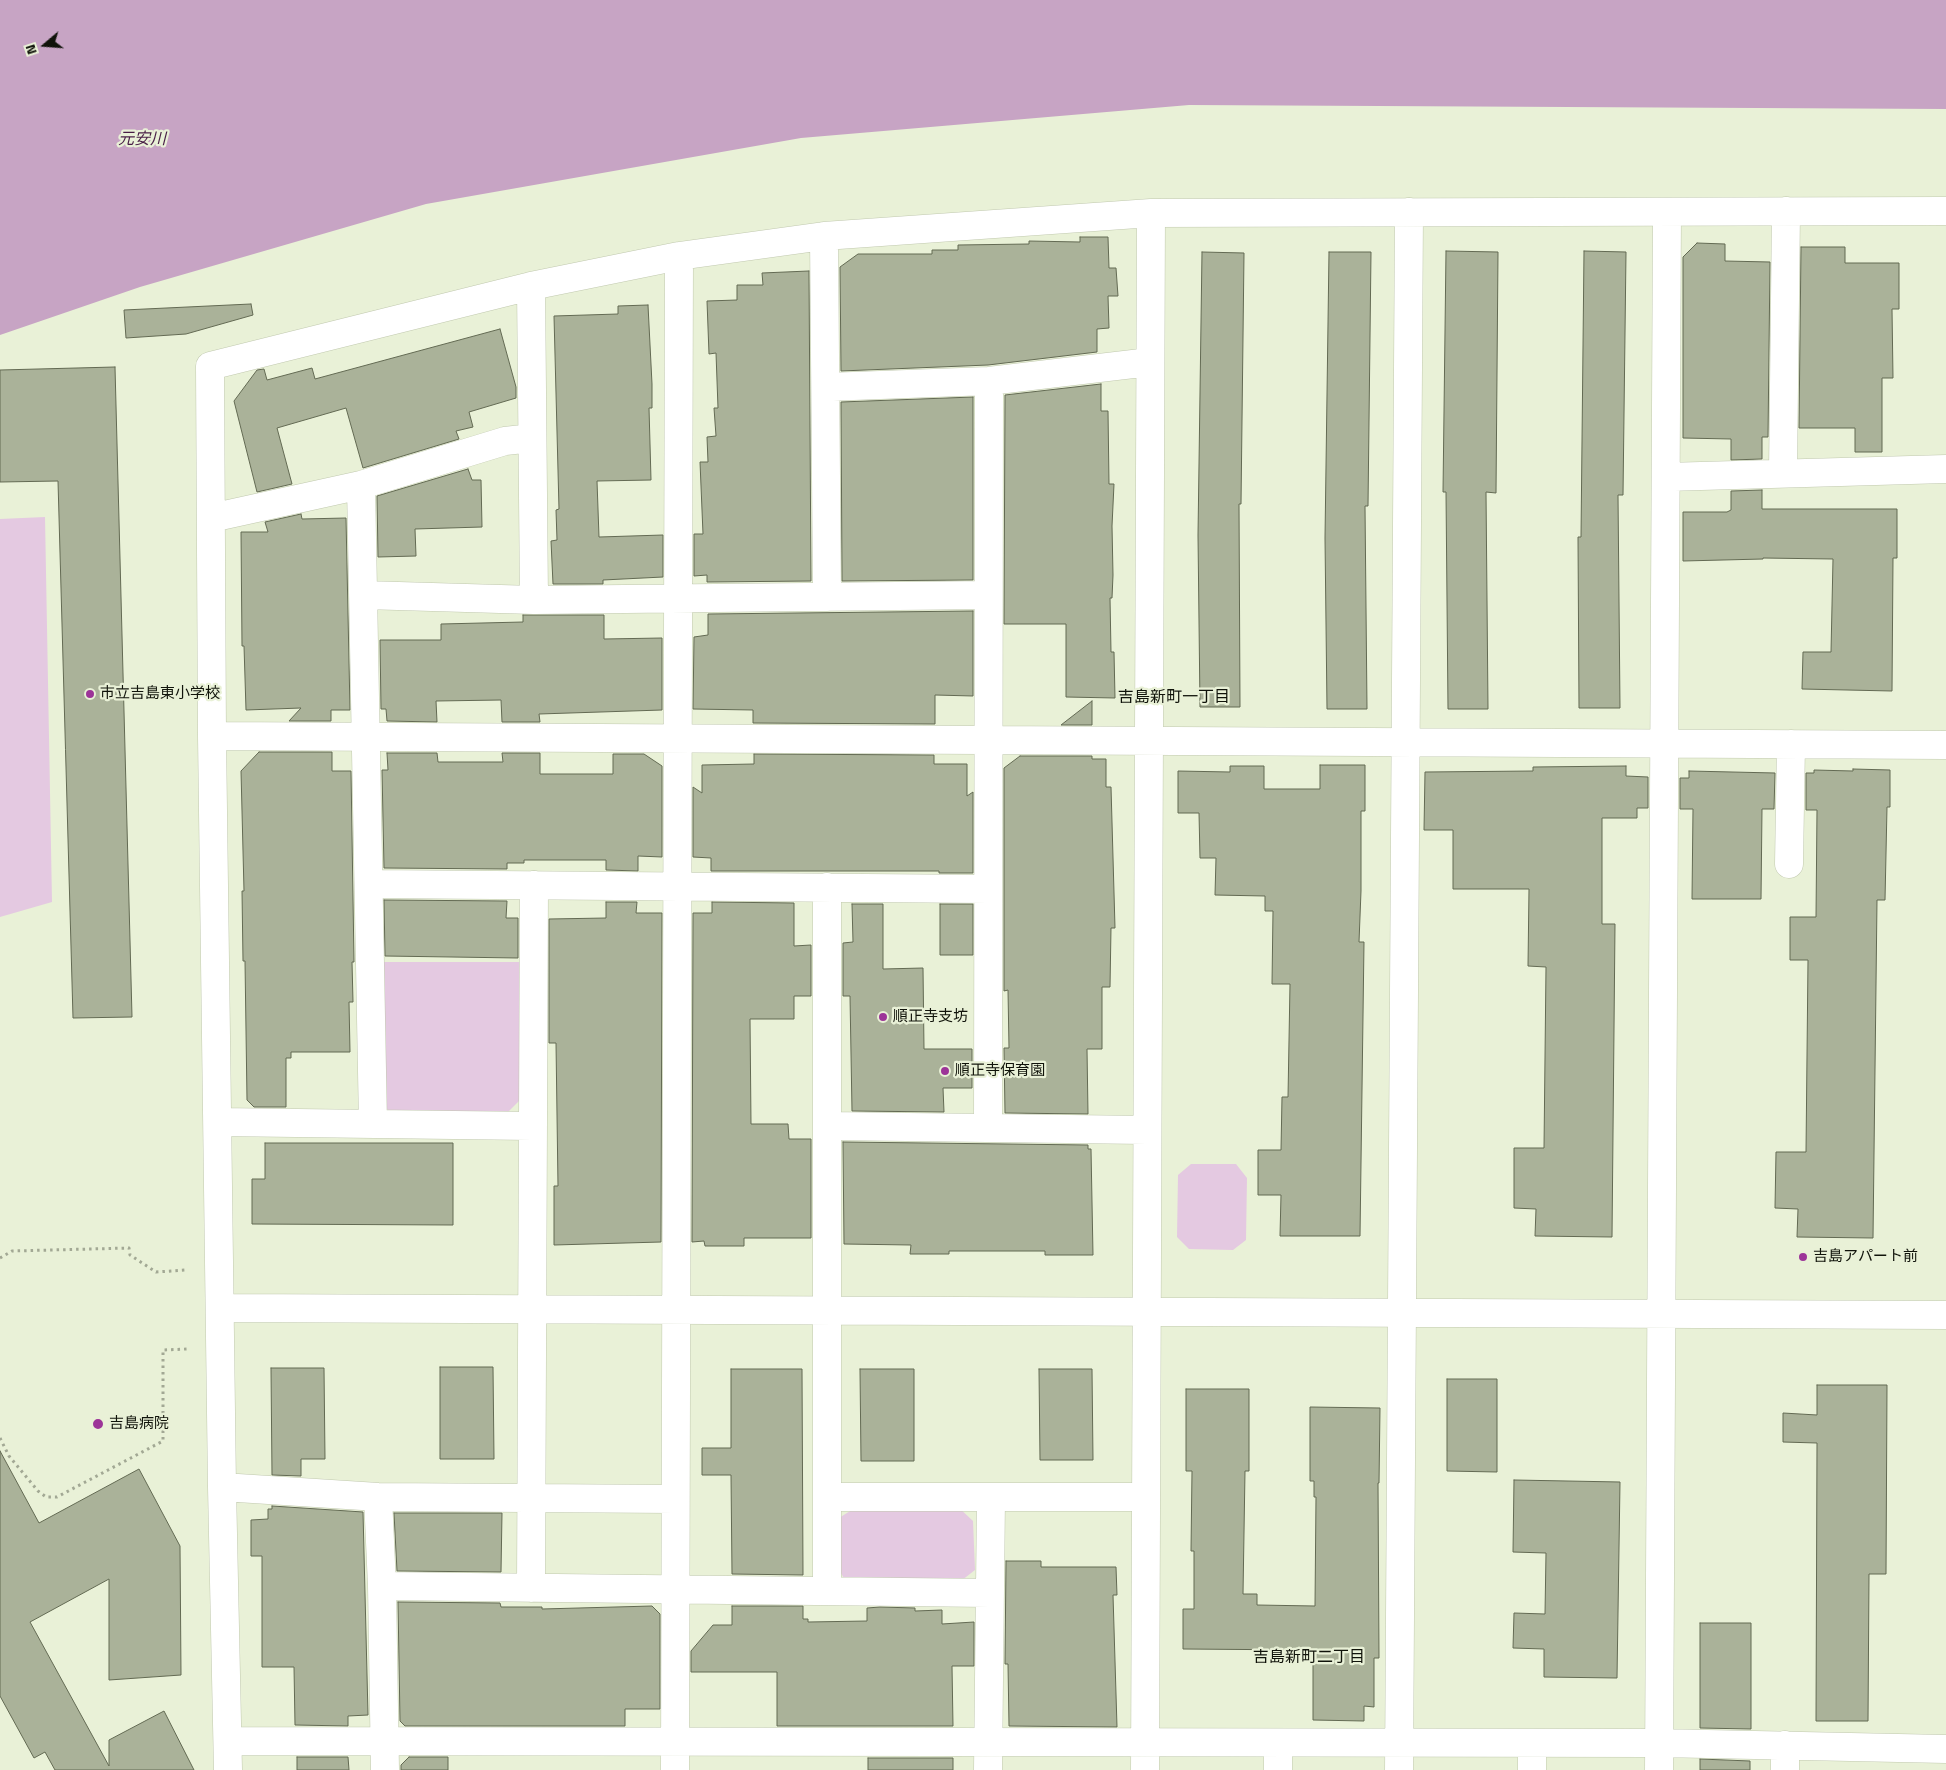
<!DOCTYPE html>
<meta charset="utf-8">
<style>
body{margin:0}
#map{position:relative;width:1946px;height:1770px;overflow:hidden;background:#e9f1d7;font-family:"Titillium Web",sans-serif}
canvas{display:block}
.north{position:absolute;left:20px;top:20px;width:50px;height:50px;-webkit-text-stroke:4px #e9f1d7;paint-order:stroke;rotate:252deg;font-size:14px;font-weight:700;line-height:20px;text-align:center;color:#10130a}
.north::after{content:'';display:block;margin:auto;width:18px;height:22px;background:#10130a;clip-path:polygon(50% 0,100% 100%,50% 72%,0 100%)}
</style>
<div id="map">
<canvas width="1946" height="1770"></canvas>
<div class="north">N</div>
</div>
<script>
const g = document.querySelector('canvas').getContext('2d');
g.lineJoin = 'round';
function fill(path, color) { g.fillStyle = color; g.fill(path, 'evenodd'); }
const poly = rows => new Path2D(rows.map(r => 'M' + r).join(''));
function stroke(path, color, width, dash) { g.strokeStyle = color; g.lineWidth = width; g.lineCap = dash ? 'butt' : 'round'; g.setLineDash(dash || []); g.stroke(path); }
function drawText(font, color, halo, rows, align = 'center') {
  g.font = font + ' "Titillium Web","Noto Sans JP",sans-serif'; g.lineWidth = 4.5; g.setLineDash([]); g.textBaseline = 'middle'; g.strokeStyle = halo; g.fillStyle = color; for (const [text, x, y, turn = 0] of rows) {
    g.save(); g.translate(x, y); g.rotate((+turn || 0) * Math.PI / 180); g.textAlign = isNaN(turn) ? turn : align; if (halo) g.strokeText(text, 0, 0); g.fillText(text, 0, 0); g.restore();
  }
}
const green = poly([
 [45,517,52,902,0,917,0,519],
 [380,962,525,962,525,1095,506,1114,389,1112,382,1101],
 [1191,1164,1236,1164,1247,1178,1246,1240,1233,1250,1189,1249,1177,1237,1178,1175],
 [956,1505,973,1521,975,1570,957,1584,850,1587,838,1569,839,1518,858,1506]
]);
const water = poly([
 [0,0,1946,0,1946,109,1189,105,801,138,426,204,140,287,0,335]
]);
const building = poly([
 [1080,237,1108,237,1109,268,1116,268,1118,296,1108,296,1109,328,1097,329,1097,352,988,365,841,371,840,267,858,254,932,254,932,250,958,250,958,245,1029,244,1029,241,1080,242,1080,237],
 [1697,243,1725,244,1725,261,1770,262,1768,437,1762,437,1762,459,1731,460,1731,439,1683,438,1683,257,1697,243],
 [1801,247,1845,247,1845,263,1899,263,1899,309,1892,309,1893,378,1882,378,1882,452,1855,452,1855,428,1799,428,1801,247],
 [1446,251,1498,252,1496,493,1486,492,1488,709,1448,709,1446,492,1443,492,1446,251],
 [1584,251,1626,252,1623,495,1618,495,1620,708,1579,708,1578,537,1581,537,1584,251],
 [1202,252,1244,253,1241,504,1239,504,1240,707,1200,707,1198,535,1202,252],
 [1329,252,1371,252,1368,506,1365,506,1367,709,1327,709,1325,538,1329,252],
 [809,271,811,581,707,582,707,575,694,576,694,534,703,534,700,462,708,462,707,437,716,436,714,408,718,408,716,353,709,354,707,301,737,300,737,285,763,285,762,273,809,271],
 [251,304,253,315,186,334,126,338,124,310,251,304],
 [648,305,652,384,652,408,649,408,651,480,597,481,599,537,663,535,663,577,603,580,603,584,553,584,551,541,557,540,556,510,559,509,554,316,618,314,618,306,648,305],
 [500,329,516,387,516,398,469,412,473,427,456,431,459,439,363,468,346,408,277,428,292,484,257,492,234,401,257,370,264,369,267,380,312,368,315,379,500,329],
 [115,367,132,1017,73,1018,58,481,0,482,0,370,115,367],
 [1101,384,1101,411,1108,411,1109,484,1114,484,1112,526,1113,575,1112,598,1110,598,1111,652,1114,652,1115,698,1066,697,1066,624,1004,624,1005,395,1101,384],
 [973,397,973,580,842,581,841,402,973,397],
 [468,469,472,480,481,480,482,527,415,529,416,556,378,557,377,496,468,469],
 [1762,490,1762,509,1897,509,1897,558,1893,558,1892,691,1802,689,1803,652,1831,652,1833,559,1763,558,1763,559,1683,561,1683,512,1727,512,1731,510,1731,491,1762,490],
 [301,514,302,519,346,518,350,710,331,710,331,721,289,721,301,708,246,710,244,646,242,646,241,532,268,532,265,522,301,514],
 [973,611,973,696,935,695,935,724,753,723,753,710,693,709,694,637,708,635,708,614,973,611],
 [523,615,604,615,604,639,662,638,662,710,539,714,540,722,502,722,501,700,436,701,437,722,387,721,386,709,381,709,380,640,441,640,441,624,523,622,523,615],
 [1092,701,1092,725,1061,725,1092,701],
 [259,752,332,752,332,771,351,771,354,962,352,962,353,1002,349,1002,350,1052,291,1052,291,1058,286,1058,286,1107,254,1107,247,1100,245,961,243,961,242,891,244,891,241,771,259,752],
 [387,753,437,753,438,762,503,762,502,753,540,753,540,774,613,774,613,754,644,754,662,766,662,857,638,856,638,871,606,870,606,860,524,860,524,863,507,863,507,869,384,868,382,770,388,770,387,753],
 [754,754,934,755,934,764,967,764,967,796,973,792,973,873,939,873,939,871,711,871,711,858,693,857,693,787,702,793,702,765,754,764,754,754],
 [1020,756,1092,756,1092,759,1106,759,1106,787,1111,787,1115,928,1111,928,1110,987,1102,987,1102,1049,1087,1049,1088,1114,1005,1113,1004,1048,1009,1048,1008,990,1004,991,1004,768,1020,756],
 [1320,765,1365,765,1365,811,1361,811,1361,891,1359,942,1364,942,1360,1236,1280,1236,1281,1195,1258,1195,1258,1150,1281,1150,1282,1097,1288,1097,1290,984,1272,984,1273,911,1265,911,1265,896,1215,895,1216,858,1200,858,1199,813,1178,813,1178,771,1230,772,1230,766,1264,766,1264,789,1320,789,1320,765],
 [1626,766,1626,776,1648,777,1648,808,1637,808,1637,818,1602,818,1602,924,1615,924,1612,1237,1535,1236,1536,1209,1514,1208,1514,1148,1544,1148,1546,967,1528,966,1529,889,1453,889,1453,830,1424,830,1425,772,1533,771,1533,767,1626,766],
 [1853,769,1890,770,1890,807,1887,807,1885,900,1877,900,1873,1238,1797,1237,1798,1209,1775,1208,1776,1152,1806,1152,1808,960,1790,960,1790,917,1816,917,1817,810,1806,810,1806,773,1814,773,1814,770,1853,771,1853,769],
 [1689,771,1775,773,1774,809,1762,809,1761,899,1692,899,1693,809,1680,809,1680,778,1689,778,1689,771],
 [384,900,507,901,506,918,518,918,518,958,385,956,384,900],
 [606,902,637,902,636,913,662,913,661,1242,554,1245,554,1186,558,1186,556,1043,549,1043,549,919,606,918,606,902],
 [712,902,794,903,794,946,811,945,811,996,794,996,794,1019,750,1019,751,1124,788,1124,789,1139,811,1139,811,1238,744,1238,744,1246,705,1246,704,1241,692,1242,693,913,712,913,712,902],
 [852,904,883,904,883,969,923,968,924,1049,972,1049,972,1088,943,1088,944,1112,852,1111,850,996,843,996,843,943,853,942,852,904],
 [940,904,973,904,973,955,940,955,940,904],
 [843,1142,1088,1145,1088,1149,1091,1149,1093,1255,1045,1255,1045,1251,949,1251,949,1254,910,1254,911,1245,844,1244,843,1142],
 [265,1143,453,1143,453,1225,252,1224,252,1179,265,1179,265,1143],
 [440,1367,493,1367,494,1459,440,1459,440,1367],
 [271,1368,324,1368,325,1459,301,1459,301,1476,272,1475,271,1368],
 [731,1369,802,1369,803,1575,732,1574,731,1475,702,1475,702,1448,731,1448,731,1369],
 [860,1369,914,1369,914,1461,861,1461,860,1369],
 [1039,1369,1092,1369,1093,1460,1040,1460,1039,1369],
 [1447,1379,1497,1379,1497,1472,1447,1471,1447,1379],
 [1817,1385,1887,1385,1886,1574,1869,1574,1868,1721,1816,1721,1817,1443,1783,1442,1783,1413,1817,1415,1817,1385],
 [1186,1389,1249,1389,1249,1471,1245,1471,1243,1594,1257,1594,1257,1605,1315,1606,1316,1497,1314,1497,1314,1481,1310,1481,1310,1407,1380,1408,1379,1483,1378,1483,1379,1658,1374,1658,1374,1707,1364,1706,1364,1721,1313,1720,1313,1657,1309,1657,1309,1650,1183,1649,1183,1609,1194,1609,1194,1551,1191,1551,1192,1471,1186,1471,1186,1389],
 [0,1451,39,1523,139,1469,180,1546,181,1675,109,1680,109,1579,30,1622,109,1766,109,1740,164,1711,194,1770,55,1770,45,1752,34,1758,0,1696,0,1451],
 [1514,1480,1620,1482,1617,1678,1544,1677,1544,1649,1513,1648,1514,1613,1545,1614,1546,1553,1513,1552,1514,1480],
 [272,1506,363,1512,368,1715,348,1716,348,1726,295,1725,294,1667,262,1667,262,1556,251,1556,251,1520,268,1519,268,1509,272,1509,272,1506],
 [394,1513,502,1513,501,1572,397,1571,394,1513],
 [1006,1561,1041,1561,1041,1567,1116,1567,1117,1595,1113,1595,1117,1727,1009,1726,1008,1664,1005,1664,1006,1561],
 [398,1602,500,1603,501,1607,542,1607,542,1609,652,1606,660,1614,660,1709,625,1709,625,1726,405,1726,400,1721,398,1602],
 [732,1606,803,1606,803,1619,808,1619,808,1622,867,1621,867,1608,880,1607,915,1608,915,1611,942,1610,942,1624,974,1622,974,1666,952,1666,953,1726,777,1726,777,1672,691,1672,691,1651,713,1625,732,1625,732,1606],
 [1700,1623,1751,1623,1751,1729,1700,1728,1700,1623],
 [297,1757,348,1757,349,1770,297,1770,297,1757],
 [409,1757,448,1757,448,1770,401,1770,401,1765,409,1757],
 [868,1758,953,1758,953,1770,868,1770,868,1758],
 [1700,1759,1750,1761,1750,1770,1700,1770,1700,1759]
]);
const path = poly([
 [0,1258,12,1251,129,1248,130,1255,156,1272,186,1270],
 [0,1438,9,1456,38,1491,46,1497,57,1497,163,1441,163,1350,187,1349]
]);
const minor = poly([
 [824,236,827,597],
 [531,286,534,600],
 [826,387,989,381,1150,362],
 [1783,473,1786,211],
 [1666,477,1946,469],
 [361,485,373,1124],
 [211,518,361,485,505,441,532,438],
 [364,595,534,600,988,595],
 [212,736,1946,745],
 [1789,864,1791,744],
 [370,884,988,889],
 [827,887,827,1591],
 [218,1122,532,1126],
 [827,1126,1147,1130],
 [988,1128,989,381],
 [220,1308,1946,1315],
 [222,1487,378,1497,675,1499],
 [378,1497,382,1586,385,1770],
 [827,1497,1146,1497],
 [382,1586,990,1593],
 [531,1588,534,885],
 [228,1741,1659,1743,1946,1749],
 [228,1770,222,1487,212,736,210,366,531,286,679,256,824,236,1151,213,1946,211],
 [675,1770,679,256],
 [988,1770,991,1498],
 [1145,1770,1151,213],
 [1278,1770,1278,1743],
 [1399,1770,1409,212],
 [1532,1770,1532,1743],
 [1659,1770,1667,212],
 [1785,1770,1785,1745]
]);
const markers = [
 [90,694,5,"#9c3498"],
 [883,1017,5,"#9c3498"],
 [945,1071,5,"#9c3498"],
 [1803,1257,5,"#9c3498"],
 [98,1424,6,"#9c3498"]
];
const poiNames = [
 ["市立吉島東小学校",100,694],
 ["順正寺支坊",893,1017],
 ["順正寺保育園",955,1071],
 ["吉島アパート前",1813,1257],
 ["吉島病院",109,1424]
];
const waterNames = [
 ["元安川",142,140]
];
const neighbourhoodNames = [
 ["吉島新町一丁目",1174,698],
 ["吉島新町二丁目",1309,1658]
];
fill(green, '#e4c9e1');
fill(water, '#c7a4c4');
fill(building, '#aab299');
stroke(building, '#636a53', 1);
stroke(minor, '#c1c9af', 29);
stroke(path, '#a2a894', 3, [2.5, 4]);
stroke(minor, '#fff', 28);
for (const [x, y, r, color] of markers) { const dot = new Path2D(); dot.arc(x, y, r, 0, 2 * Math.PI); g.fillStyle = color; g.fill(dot); stroke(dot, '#e9f1d7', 2); }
drawText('15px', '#10130a', '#e9f1d7', poiNames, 'left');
drawText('italic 16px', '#471c45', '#e9f1d7', waterNames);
drawText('16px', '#10130a', '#e9f1d7', neighbourhoodNames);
</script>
